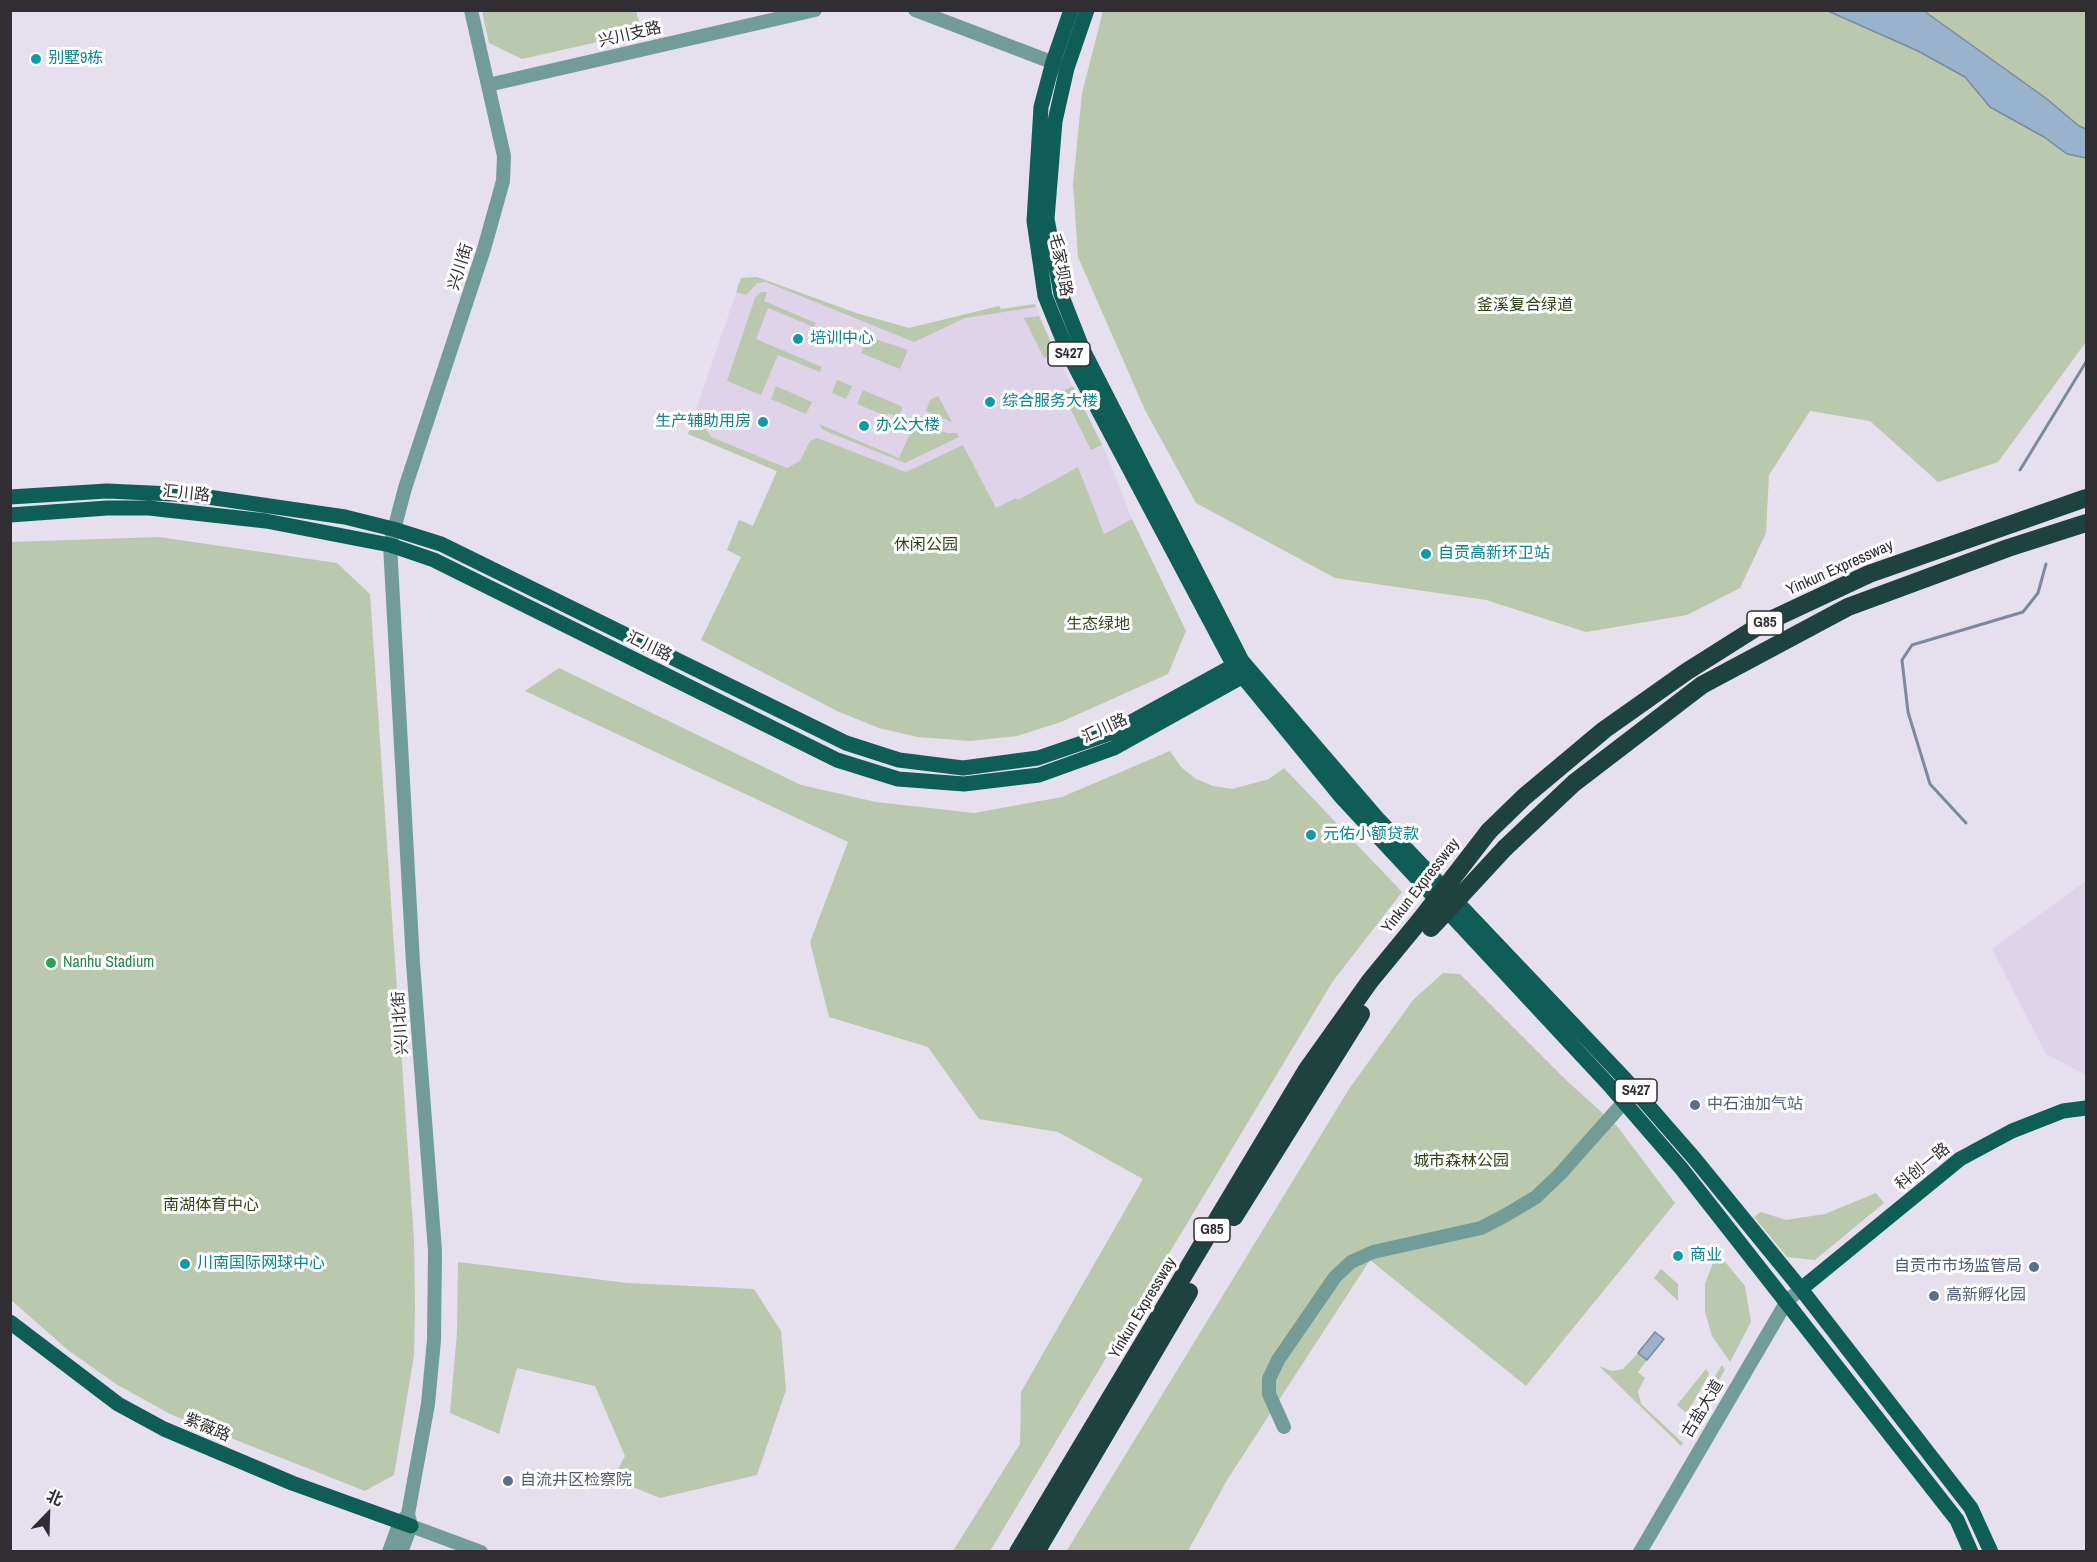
<!DOCTYPE html>
<meta charset="utf-8">
<style>
body{margin:0}
#map{position:relative;width:2097px;height:1562px;overflow:hidden;background:#e6dfee;font-family:"Archivo Narrow","Noto Sans SC",sans-serif}
canvas{display:block}
.frame{position:absolute;inset:0;border:12px solid #302e33;pointer-events:none}
.north{position:absolute;left:18px;top:1484px;width:60px;height:60px;-webkit-text-stroke:4px #fff;paint-order:stroke;rotate:23deg;font-size:16px;font-weight:700;line-height:24px;text-align:center;color:#302e33}
.north::after{content:'';display:block;margin:auto;width:21px;height:27px;background:#302e33;clip-path:polygon(50% 0,100% 100%,50% 72%,0 100%)}
</style>
<div id="map">
<canvas width="2097" height="1562"></canvas>
<div class="frame"></div>
<div class="north">北</div>
</div>
<script>
const g = document.querySelector('canvas').getContext('2d');
g.lineJoin = 'round';
function fill(path, color) { g.fillStyle = color; g.fill(path, 'evenodd'); }
const poly = rows => new Path2D(rows.map(r => 'M' + r).join(''));
function stroke(path, color, width, dash) { g.strokeStyle = color; g.lineWidth = width; g.lineCap = dash ? 'butt' : 'round'; g.setLineDash(dash || []); g.stroke(path); }
function drawText(font, color, halo, rows, align = 'center') {
  g.font = font + ' "Archivo Narrow","Noto Sans SC",sans-serif'; g.lineWidth = 6; g.setLineDash([]); g.textBaseline = 'middle'; g.strokeStyle = halo; g.fillStyle = color; for (const [text, x, y, turn = 0] of rows) {
    g.save(); g.translate(x, y); g.rotate((+turn || 0) * Math.PI / 180); g.textAlign = isNaN(turn) ? turn : align; if (halo) g.strokeText(text, 0, 0); g.fillText(text, 0, 0); g.restore();
  }
}
const built = poly([
 [757,277,856,313,909,328,999,306,1001,309,1035,304,1055,352,1104,448,1132,519,1105,534,727,550,739,520,753,526,777,471,688,434,741,278],
 [2086,881,2086,1075,2046,1054,1992,949]
]);
const green = poly([
 [482,11,636,11,642,32,522,59,489,43],
 [1103,11,2086,11,2086,342,1998,462,1938,482,1870,421,1810,411,1769,475,1766,533,1740,588,1687,615,1586,632,1486,600,1335,578,1196,503,1145,410,1078,257,1073,184,1082,93],
 [757,277,856,313,909,328,999,306,1001,309,1035,304,1036,307,965,318,914,342,766,282,757,283,746,295,736,292,741,278],
 [761,292,767,292,764,301,816,323,814,327,768,308,756,339,822,367,820,372,778,355,761,395,727,381,755,298],
 [1039,316,1055,352,1044,358,1024,318],
 [873,338,908,350,900,369,861,353,867,340],
 [837,380,852,386,846,399,832,393],
 [776,386,812,402,806,414,771,399],
 [1073,386,1102,445,1091,450,1062,392],
 [863,390,903,407,898,417,888,413,886,416,857,404],
 [938,396,952,422,926,411,930,400],
 [696,411,706,414,704,426,711,437,787,468,800,461,810,441,817,438,906,472,963,445,996,508,1016,498,1018,500,1078,467,1104,534,1132,519,1186,631,1168,674,1061,722,1017,736,970,741,918,737,879,728,837,711,701,640,741,557,727,550,739,520,753,526,777,471,688,434],
 [921,422,947,433,957,433,959,437,905,463,823,430,819,424,899,458,912,429,917,431],
 [159,537,337,563,370,594,414,1240,415,1305,414,1355,394,1475,365,1491,170,1414,116,1384,69,1351,11,1300,11,542],
 [559,668,801,785,876,802,974,813,1062,797,1170,751,1181,767,1196,779,1213,786,1232,789,1269,779,1284,768,1402,892,1333,981,990,1551,953,1551,1020,1444,1021,1392,1143,1179,1058,1132,979,1119,928,1047,829,1017,810,942,848,842,525,691],
 [1443,973,1460,974,1567,1081,1617,1126,1675,1203,1526,1386,1370,1260,1227,1480,1188,1551,1066,1552,1349,1089,1413,1000],
 [1876,1193,1884,1203,1815,1260,1787,1257,1754,1217,1761,1212,1786,1220,1825,1214],
 [1717,1252,1745,1286,1751,1322,1730,1362,1712,1336,1705,1312,1705,1284],
 [458,1262,627,1283,754,1289,781,1331,786,1390,757,1475,660,1498,613,1479,625,1456,595,1386,517,1368,499,1434,450,1413,457,1332],
 [1661,1269,1678,1284,1678,1301,1654,1278],
 [1638,1353,1647,1360,1638,1372,1645,1378,1638,1391,1641,1404,1683,1443,1681,1446,1599,1366,1612,1371,1623,1369],
 [1722,1365,1725,1370,1699,1412,1696,1407],
 [1706,1369,1709,1374,1689,1410,1685,1412,1677,1405]
]);
const water = poly([
 [1828,11,1924,11,2047,99,2079,126,2086,129,2086,158,2067,154,2044,137,1990,107,1965,77,1918,51,1828,11],
 [1655,1332,1664,1339,1647,1360,1638,1353,1655,1332]
]);
const stream = poly([
 [2020,470,2086,362],
 [1966,823,1930,784,1908,712,1902,660,1912,645,2023,612,2038,593,2046,564]
]);
const minor = poly([
 [915,10,1062,66],
 [488,85,815,10],
 [1284,1427,1269,1394,1269,1379,1278,1360,1335,1277,1351,1262,1373,1252,1481,1228,1506,1215,1536,1197,1560,1174,1624,1102],
 [411,1526,481,1552],
 [389,1552,400,1522,407,1516],
 [401,1552,411,1526,408,1514,428,1404,434,1340,435,1251,413,963,390,545,405,488,484,249,503,181,504,156,471,10],
 [1640,1552,1787,1301,1801,1289]
]);
const major = poly([
 [1071,10,1053,62,1041,107,1034,221,1045,296,1069,355,1234,666,1342,798,1611,1087,1681,1168,1957,1520,1971,1552],
 [1087,10,1067,68,1055,121,1047,219,1061,294,1083,350,1242,661,1377,818,1625,1079,1694,1158,1801,1289,1971,1508,1991,1552],
 [10,497,107,491,194,495,345,517,393,529,441,544,846,743,899,760,963,768,1038,758,1111,733,1240,662],
 [10,515,107,508,149,508,266,521,390,545,434,560,837,760,898,779,964,784,1039,775,1114,748,1247,674],
 [1801,1289,1960,1159,2012,1131,2063,1111,2086,1108],
 [10,1322,118,1404,164,1429,292,1483,411,1526]
]);
const highway = poly([
 [1489,831,1524,797,1604,730,1686,672,1762,624,1869,574,2086,498],
 [1505,848,1574,783,1702,685,1848,607,2008,548,2086,523],
 [1234,1217,1361,1014],
 [1018,1552,1306,1071,1370,981,1421,919],
 [1036,1552,1189,1292]
]);
const highwayBridge = poly([
 [1421,919,1489,831],
 [1431,928,1505,848]
]);
const markers = [
 [36,59,6,"#0f9aa8"],
 [798,339,6,"#0f9aa8"],
 [990,402,6,"#0f9aa8"],
 [763,422,6,"#0f9aa8"],
 [864,426,6,"#0f9aa8"],
 [1426,554,6,"#0f9aa8"],
 [1311,835,6,"#0f9aa8"],
 [51,963,6,"#2e9e5b"],
 [1695,1105,6,"#5c6f8a"],
 [1678,1256,6,"#0f9aa8"],
 [185,1264,6,"#0f9aa8"],
 [2034,1267,6,"#5c6f8a"],
 [1934,1296,6,"#5c6f8a"],
 [508,1481,6,"#5c6f8a"]
];
const shields = [
 [1069,354,42],
 [1765,623,36],
 [1636,1091,42],
 [1212,1230,36]
];
const shieldNames = [
 ["S427",1069,354],
 ["G85",1765,623],
 ["S427",1636,1091],
 ["G85",1212,1230]
];
const streetNames = [
 ["兴川支路",630,35,-13],
 ["毛家坝路",1060,265,79],
 ["兴川街",461,267,-72],
 ["汇川路",186,494,6],
 ["Yinkun Expressway",1840,568,-24],
 ["汇川路",649,647,26],
 ["汇川路",1105,729,-25],
 ["Yinkun Expressway",1421,886,-52],
 ["兴川北街",401,1023,-94],
 ["科创一路",1923,1167,-39],
 ["Yinkun Expressway",1143,1308,-59],
 ["古盐大道",1703,1409,-59],
 ["紫薇路",207,1428,23]
];
const cultureNames = [
 ["别墅9栋",48,59],
 ["培训中心",810,339],
 ["综合服务大楼",1002,402],
 ["生产辅助用房",751,422,"right"],
 ["办公大楼",876,426],
 ["自贡高新环卫站",1438,554],
 ["元佑小额贷款",1323,835],
 ["商业",1690,1256],
 ["川南国际网球中心",197,1264]
];
const parkNames = [
 ["釜溪复合绿道",1525,306],
 ["休闲公园",926,546],
 ["生态绿地",1098,625],
 ["城市森林公园",1461,1162],
 ["南湖体育中心",211,1206]
];
const leisureNames = [
 ["Nanhu Stadium",63,963]
];
const serviceNames = [
 ["中石油加气站",1707,1105],
 ["自贡市市场监管局",2022,1267,"right"],
 ["高新孵化园",1946,1296],
 ["自流井区检察院",520,1481]
];
fill(built, '#ded3e9');
fill(green, '#bac8ae');
fill(water, '#9ab3cc');
stroke(water, '#7a8b9e', 1.5);
stroke(stream, '#7a8b9e', 3);
stroke(minor, '#719c97', 14);
stroke(major, '#0e5e57', 15);
stroke(highway, '#1e423e', 18);
stroke(highwayBridge, '#1e423e', 18);
for (const [x, y, r, color] of markers) { const dot = new Path2D(); dot.arc(x, y, r, 0, 2 * Math.PI); g.fillStyle = color; g.fill(dot); stroke(dot, '#fff', 2); }
for (const [x, y, w] of shields) { const box = new Path2D(); box.roundRect(x - w / 2, y - 12, w, 24, 4.5); g.fillStyle = '#fff'; g.fill(box); stroke(box, '#302e33', 1.5); }
drawText('bold 15px', '#302e33', null, shieldNames);
drawText('16px', '#302e33', '#fff', streetNames);
drawText('16px', '#0d838f', '#fff', cultureNames, 'left');
drawText('16px', '#304516', '#fff', parkNames);
drawText('16px', '#27864d', '#fff', leisureNames, 'left');
drawText('16px', '#4e5e75', '#fff', serviceNames, 'left');
</script>
